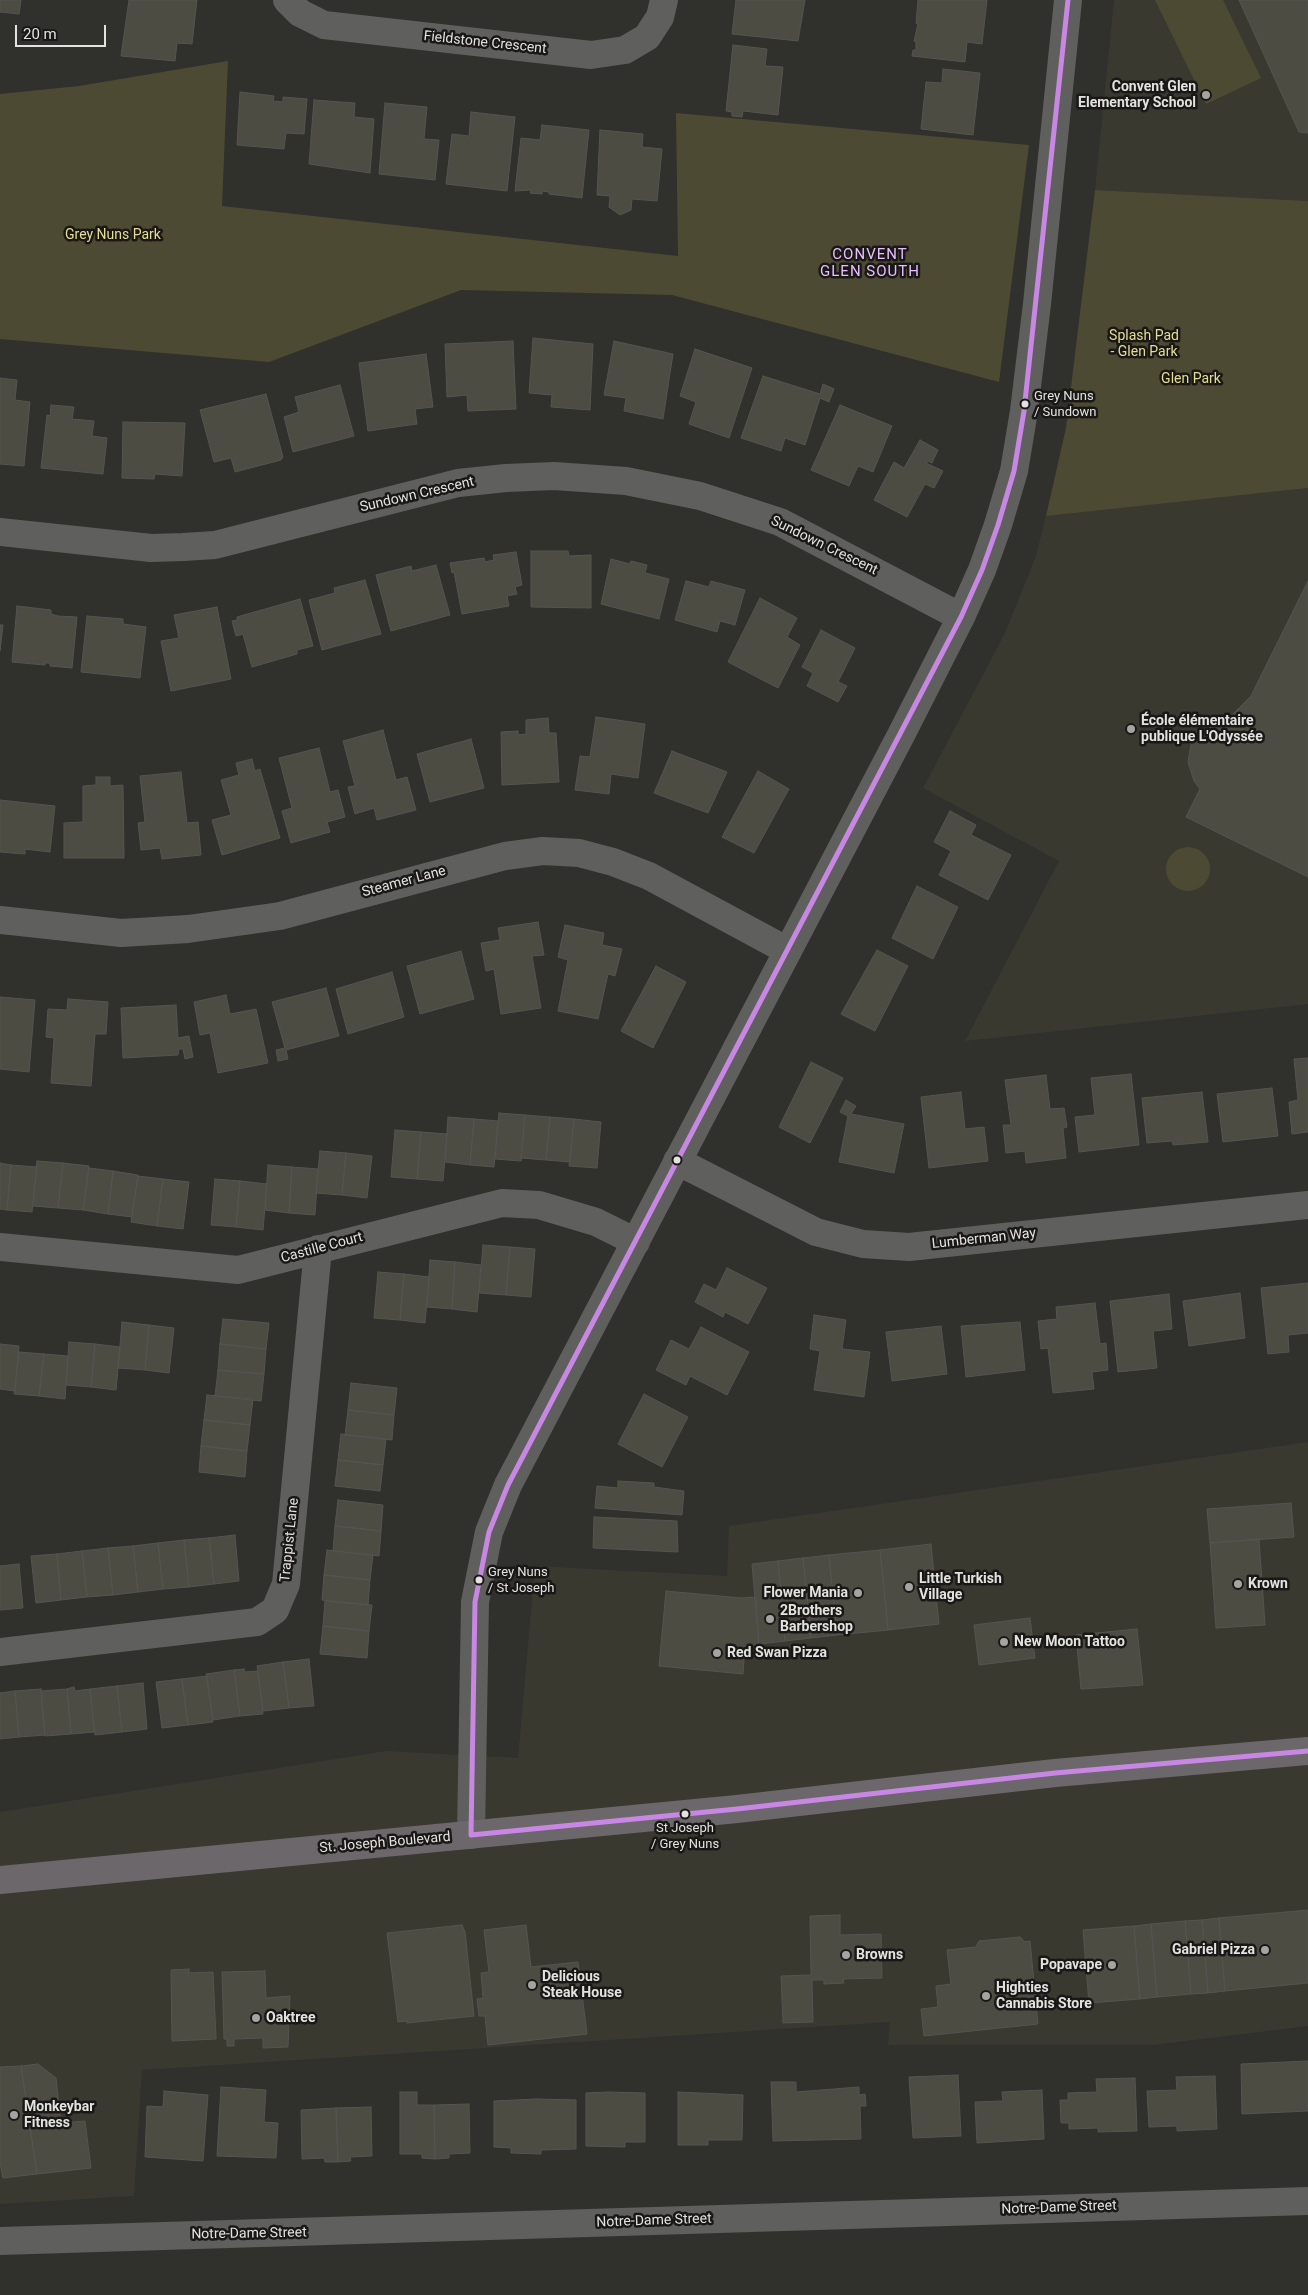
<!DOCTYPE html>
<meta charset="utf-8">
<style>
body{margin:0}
#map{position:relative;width:1308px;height:2295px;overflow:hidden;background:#30302d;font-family:Roboto,sans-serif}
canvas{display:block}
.scale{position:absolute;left:15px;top:25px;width:91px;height:22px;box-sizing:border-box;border:2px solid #e2e2df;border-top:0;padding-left:6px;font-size:15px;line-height:18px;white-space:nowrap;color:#e2e2df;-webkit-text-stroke:4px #191817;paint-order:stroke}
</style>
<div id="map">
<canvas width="1308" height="2295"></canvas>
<div class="scale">20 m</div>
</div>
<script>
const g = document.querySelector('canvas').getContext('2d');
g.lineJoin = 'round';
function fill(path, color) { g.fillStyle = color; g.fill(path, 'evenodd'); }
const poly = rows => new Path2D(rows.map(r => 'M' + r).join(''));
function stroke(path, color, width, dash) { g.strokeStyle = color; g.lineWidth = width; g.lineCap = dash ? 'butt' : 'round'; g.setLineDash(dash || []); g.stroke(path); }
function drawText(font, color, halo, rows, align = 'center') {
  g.font = font + ' Roboto,sans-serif'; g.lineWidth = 5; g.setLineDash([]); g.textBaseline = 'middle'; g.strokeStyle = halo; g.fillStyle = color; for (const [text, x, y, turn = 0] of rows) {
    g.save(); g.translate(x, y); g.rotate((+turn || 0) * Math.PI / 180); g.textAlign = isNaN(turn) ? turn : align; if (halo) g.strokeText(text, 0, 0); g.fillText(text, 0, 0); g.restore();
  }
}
const built = poly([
 [1114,0,1308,0,1308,201,1095,190],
 [1308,488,1308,1004,965,1041,1059,861,923,788,1005,633,1036,556,1046,516],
 [1308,1442,1308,2026,1153,2045,888,2045,890,2022,142,2070,134,2196,0,2204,0,1812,386,1751,518,1758,535,1566,727,1576,729,1526]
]);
const green = poly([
 [1155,0,1223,0,1261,78,1206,104],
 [228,61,222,206,678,256,676,113,1029,145,999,382,672,295,461,290,269,362,0,339,0,94,79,86],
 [1095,190,1308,201,1308,488,1046,516,1066,428],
 '1166 869a22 22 0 1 1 44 0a22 22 0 1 1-44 0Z'
]);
const building = poly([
 [0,0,21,0,19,14,0,12,0,0],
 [129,0,197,0,192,44,177,43,175,61,121,56,129,0],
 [736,0,805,0,798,41,732,34,736,0],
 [918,0,987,0,982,44,967,42,965,62,912,56,913,50,916,50,916,42,914,41,918,24,916,23,918,0],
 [1239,0,1308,0,1308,133,1299,132,1239,0],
 [733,45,767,49,765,66,783,67,778,115,743,111,742,117,732,116,732,112,726,111,733,45],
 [943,69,980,73,973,135,921,129,926,82,942,83,943,69],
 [240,92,274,96,273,101,283,102,283,97,307,99,304,134,286,133,284,149,237,145,240,92],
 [314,100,355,103,354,117,374,119,370,173,309,164,314,100],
 [385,103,427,107,424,139,439,140,435,180,379,174,385,103],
 [471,112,515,117,507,191,446,184,452,134,469,136,471,112],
 [542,125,589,130,582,198,549,194,549,192,542,191,542,194,530,193,531,190,515,191,521,138,540,140,542,125],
 [600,130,643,134,642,147,662,149,657,201,632,199,631,210,620,215,609,207,610,196,597,195,600,130],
 [533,338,593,344,590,410,551,407,552,395,529,393,533,338],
 [513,341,516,409,468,411,467,395,447,397,445,344,513,341],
 [614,341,673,354,663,419,624,411,626,398,604,395,614,341],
 [695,349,752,368,729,438,689,424,696,402,680,396,695,349],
 [426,354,433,407,415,409,417,424,368,431,359,363,426,354],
 [763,376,820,394,823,384,834,389,829,402,820,398,805,445,785,438,781,451,741,438,763,376],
 [0,378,17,380,15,400,30,402,24,466,0,464,0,378],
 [340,385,354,436,293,452,284,417,299,412,295,397,340,385],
 [266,394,283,457,281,460,235,472,231,458,214,462,200,410,266,394],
 [51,405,74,407,72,419,94,421,92,436,107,438,103,474,41,468,47,415,50,416,51,405],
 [840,405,892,426,873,472,858,466,849,486,811,470,840,405],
 [123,422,185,423,182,476,155,474,154,479,122,478,123,422],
 [920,440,938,450,932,463,928,461,926,463,943,471,934,488,925,484,907,517,874,500,894,462,904,468,920,440],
 [531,551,568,551,569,556,591,555,591,608,531,607,531,551],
 [516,552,522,585,515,587,517,594,507,596,509,606,462,614,454,572,452,573,450,563,484,558,485,562,494,560,493,555,516,552],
 [611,559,630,564,631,561,647,565,645,573,669,579,659,619,601,604,611,559],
 [436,565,450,615,391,631,376,575,411,566,412,571,436,565],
 [365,580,381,634,322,650,309,600,335,593,334,588,365,580],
 [686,581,709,587,711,581,745,590,735,625,720,621,717,632,675,620,686,581],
 [1308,581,1308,877,1186,817,1200,789,1194,781,1188,762,1191,745,1201,732,1233,714,1251,696,1308,581],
 [760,598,797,618,787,637,800,645,778,688,728,662,760,598],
 [300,599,313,646,297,650,297,654,252,667,243,634,236,636,232,621,237,620,237,617,300,599],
 [17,606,51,610,51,614,58,616,77,617,72,668,50,666,50,663,45,663,45,665,12,662,17,606],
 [217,607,231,679,171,691,161,641,179,638,174,615,217,607],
 [87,616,123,619,123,624,146,627,140,678,81,672,87,616],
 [0,625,3,625,0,651,0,625],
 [821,630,855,648,838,682,847,686,838,702,807,686,813,673,802,667,821,630],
 [596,717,645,724,638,778,611,774,609,794,575,790,580,756,590,757,596,717],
 [548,718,549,733,556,733,559,782,502,785,501,732,518,731,518,735,526,734,526,720,548,718],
 [383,730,396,780,407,777,416,810,377,820,374,808,355,814,348,787,355,786,343,741,383,730],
 [471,739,484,788,430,802,417,754,471,739],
 [319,748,330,792,338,790,345,817,327,822,330,832,291,843,282,811,292,808,279,758,319,748],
 [672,751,727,772,708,813,654,793,672,751],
 [252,759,255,771,260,769,280,838,222,855,212,820,231,815,221,780,239,775,236,763,252,759],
 [758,771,789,789,754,853,722,837,758,771],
 [181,772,187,823,198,822,201,855,162,859,160,848,141,850,138,823,145,822,140,776,181,772],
 [96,777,110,777,110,786,123,785,124,858,64,858,64,823,83,822,83,786,96,785,96,777],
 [0,800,55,806,50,852,25,849,25,854,0,852,0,800],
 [950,811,976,825,971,835,1011,855,988,900,939,875,951,851,934,842,950,811],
 [917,886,958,907,933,959,892,938,917,886],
 [538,922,544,955,532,956,541,1008,501,1014,494,969,486,971,481,943,500,940,498,928,538,922],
 [565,925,604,933,602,945,622,949,615,976,608,974,598,1019,558,1011,568,960,558,957,565,925],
 [877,950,908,966,875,1031,841,1014,877,950],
 [461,951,474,999,420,1014,407,966,461,951],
 [656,966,686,982,653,1048,621,1031,656,966],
 [392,972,404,1017,348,1034,336,989,392,972],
 [326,988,339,1036,286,1050,288,1059,278,1061,276,1050,285,1048,272,1002,326,988],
 [226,995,230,1014,256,1009,268,1063,218,1073,210,1033,200,1035,194,1002,226,995],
 [0,997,35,1000,29,1072,0,1069,0,997],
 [68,999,108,1002,106,1034,95,1034,91,1086,51,1083,54,1038,46,1037,48,1009,67,1010,68,999],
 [176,1005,178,1038,189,1036,193,1057,185,1059,183,1049,179,1049,178,1055,123,1058,121,1008,176,1005],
 [1308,1058,1308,1132,1292,1134,1289,1102,1298,1100,1294,1059,1308,1058],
 [811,1062,843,1078,810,1143,779,1127,811,1062],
 [1131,1074,1139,1145,1079,1152,1075,1117,1095,1115,1091,1078,1131,1074],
 [1046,1075,1050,1109,1064,1108,1067,1127,1063,1128,1066,1158,1026,1163,1025,1151,1006,1153,1003,1125,1011,1125,1005,1080,1046,1075],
 [1272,1088,1278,1136,1223,1142,1217,1094,1272,1088],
 [961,1092,965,1129,984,1127,988,1161,929,1168,921,1097,961,1092],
 [1202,1092,1208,1142,1173,1145,1172,1141,1147,1143,1142,1098,1202,1092],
 [846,1100,856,1106,851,1114,904,1124,894,1173,839,1162,848,1116,840,1112,846,1100],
 [499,1113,525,1115,521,1161,495,1159,499,1113],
 [525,1115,550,1117,546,1160,521,1158,525,1115],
 [448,1117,474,1119,470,1165,445,1162,448,1117],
 [550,1117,574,1119,570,1162,546,1160,550,1117],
 [474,1119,498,1121,494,1167,470,1165,474,1119],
 [574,1119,601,1122,597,1168,569,1166,574,1119],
 [395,1130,421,1132,417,1179,391,1177,395,1130],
 [421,1132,447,1134,443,1181,417,1179,421,1132],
 [320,1151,346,1153,342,1195,316,1193,320,1151],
 [346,1153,372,1156,367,1198,342,1195,346,1153],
 [37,1161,63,1163,58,1208,33,1206,37,1161],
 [0,1163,11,1165,7,1210,0,1209,0,1163],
 [63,1163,89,1166,83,1210,58,1208,63,1163],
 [11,1165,37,1167,32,1212,7,1210,11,1165],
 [268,1165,292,1167,289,1213,265,1210,268,1165],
 [292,1167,318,1169,315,1215,289,1213,292,1167],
 [89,1168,113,1171,108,1214,83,1210,89,1168],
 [113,1171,138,1175,132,1217,108,1214,113,1171],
 [138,1176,163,1179,157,1226,131,1222,138,1176],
 [163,1179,189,1182,183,1229,157,1226,163,1179],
 [215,1179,240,1181,236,1227,211,1225,215,1179],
 [240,1181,267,1184,263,1230,236,1227,240,1181],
 [483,1245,510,1247,506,1295,479,1293,483,1245],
 [510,1247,535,1249,531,1297,506,1295,510,1247],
 [430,1260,455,1262,452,1309,427,1307,430,1260],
 [455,1262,481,1265,477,1312,452,1309,455,1262],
 [727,1268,767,1288,748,1324,725,1312,723,1317,695,1302,704,1284,716,1290,727,1268],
 [378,1272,404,1274,400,1320,374,1318,378,1272],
 [404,1274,429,1277,425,1323,400,1320,404,1274],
 [1308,1283,1308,1333,1288,1335,1289,1352,1268,1354,1261,1288,1308,1283],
 [1240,1293,1245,1338,1189,1346,1183,1301,1240,1293],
 [1169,1294,1172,1329,1153,1331,1157,1368,1118,1372,1110,1301,1169,1294],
 [1095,1303,1100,1344,1106,1343,1108,1370,1092,1372,1094,1389,1053,1393,1048,1348,1041,1349,1038,1321,1057,1319,1056,1307,1095,1303],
 [814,1315,846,1320,842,1349,870,1352,864,1397,814,1390,820,1351,810,1349,814,1315],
 [223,1319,269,1323,266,1349,220,1344,223,1319],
 [122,1322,149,1325,145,1370,118,1368,122,1322],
 [1020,1322,1025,1370,966,1377,961,1326,1020,1322],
 [149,1325,174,1328,169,1373,145,1370,149,1325],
 [941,1326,947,1374,892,1381,886,1332,941,1326],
 [701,1327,749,1352,727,1395,690,1376,686,1385,656,1370,671,1340,689,1349,701,1327],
 [69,1342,95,1344,91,1387,66,1385,69,1342],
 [0,1344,19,1346,15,1391,0,1389,0,1344],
 [95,1344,120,1347,116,1390,91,1387,95,1344],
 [220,1344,266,1349,264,1374,218,1370,220,1344],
 [19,1352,44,1354,39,1396,14,1394,19,1352],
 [44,1354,68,1356,65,1399,39,1396,44,1354],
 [218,1370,264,1374,261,1401,215,1396,218,1370],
 [351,1383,397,1388,394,1415,348,1410,351,1383],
 [644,1394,688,1417,662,1467,618,1444,644,1394],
 [207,1395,253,1399,250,1425,204,1420,207,1395],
 [348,1410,394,1415,392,1440,345,1435,348,1410],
 [204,1420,250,1425,247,1451,201,1446,204,1420],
 [341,1434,386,1439,383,1465,338,1460,341,1434],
 [201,1446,247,1451,245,1477,199,1472,201,1446],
 [338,1460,383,1465,380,1491,335,1486,338,1460],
 [618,1481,654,1483,654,1487,684,1491,682,1515,595,1508,597,1486,618,1488,618,1481],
 [338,1500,383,1505,381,1531,335,1526,338,1500],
 [1291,1503,1294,1537,1210,1543,1207,1509,1291,1503],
 [594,1517,677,1521,678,1552,593,1548,594,1517],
 [335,1526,381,1531,379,1556,333,1551,335,1526],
 [235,1535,239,1581,214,1584,209,1538,235,1535],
 [209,1538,214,1584,189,1587,184,1540,209,1538],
 [1259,1539,1265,1625,1216,1628,1210,1543,1259,1539],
 [184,1540,189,1587,163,1589,158,1543,184,1540],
 [158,1543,163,1589,138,1592,133,1546,158,1543],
 [931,1544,939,1624,888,1630,880,1550,931,1544],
 [133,1546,138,1592,113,1595,108,1548,133,1546],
 [108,1548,113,1595,87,1597,82,1551,108,1548],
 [327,1550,373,1555,370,1580,324,1575,327,1550],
 [880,1550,888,1630,837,1635,829,1555,880,1550],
 [82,1551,87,1597,61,1600,57,1554,82,1551],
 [57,1554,61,1600,36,1603,31,1556,57,1554],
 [829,1555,837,1635,811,1638,803,1558,829,1555],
 [803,1558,811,1638,785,1641,778,1561,803,1558],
 [778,1561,785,1641,759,1644,752,1564,778,1561],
 [19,1564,23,1608,0,1610,0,1566,19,1564],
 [324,1575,370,1580,368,1605,322,1600,324,1575],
 [666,1591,741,1598,756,1597,759,1644,745,1646,743,1674,659,1666,666,1591],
 [325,1601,372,1605,369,1631,323,1626,325,1601],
 [1030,1618,1035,1658,979,1665,974,1625,1030,1618],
 [323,1626,369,1631,367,1658,320,1654,323,1626],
 [1137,1629,1143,1685,1081,1689,1076,1635,1137,1629],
 [309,1659,314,1706,289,1708,283,1662,309,1659],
 [283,1662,289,1708,263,1711,257,1666,283,1662],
 [244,1669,245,1672,258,1671,263,1714,240,1716,234,1670,244,1669],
 [234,1670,240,1716,213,1720,206,1674,234,1670],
 [207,1676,213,1722,188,1725,182,1679,207,1676],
 [182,1679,188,1725,162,1728,156,1682,182,1679],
 [143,1683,147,1729,122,1732,117,1686,143,1683],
 [117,1686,122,1732,95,1735,90,1689,117,1686],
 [74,1687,75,1691,90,1689,94,1732,71,1734,67,1689,74,1687],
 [41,1689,45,1735,19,1737,15,1691,41,1689],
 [67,1689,71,1734,45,1736,41,1691,67,1689],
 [15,1691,19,1737,0,1739,0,1693,15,1691],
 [1308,1910,1308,1983,1225,1991,1219,1918,1308,1910],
 [840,1915,840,1935,881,1934,882,1978,843,1979,844,1983,824,1984,824,1980,812,1980,813,2022,783,2023,781,1976,811,1975,810,1916,840,1915],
 [1219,1918,1225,1991,1208,1993,1202,1920,1219,1918],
 [1202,1920,1208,1993,1191,1994,1185,1921,1202,1920],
 [1185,1921,1191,1994,1157,1997,1151,1924,1185,1921],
 [1151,1924,1157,1997,1140,1999,1134,1926,1151,1924],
 [462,1925,465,1932,474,2016,407,2023,407,2021,398,2022,387,1933,462,1925],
 [526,1925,531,1967,578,1962,587,2034,488,2045,485,2016,479,2016,477,1999,483,1998,481,1973,489,1972,484,1930,526,1925],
 [1134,1926,1140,1999,1089,2003,1083,1930,1134,1926],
 [1020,1937,1025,1942,1030,1941,1038,2024,924,2036,921,2009,938,2007,936,1986,951,1984,947,1950,976,1947,979,1941,1020,1937],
 [189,1969,189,1973,213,1972,216,2039,172,2041,171,1970,189,1969],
 [265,1971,266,1998,290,1996,288,2047,263,2048,263,2038,234,2039,234,2046,227,2046,227,2039,224,2039,222,1972,265,1971],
 [1308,2061,1308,2111,1242,2114,1241,2064,1308,2061],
 [38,2064,56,2078,61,2123,85,2121,91,2168,37,2174,21,2066,38,2064],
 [21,2066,37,2174,3,2178,0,2163,0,2067,21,2066],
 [958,2075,961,2136,913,2138,909,2077,958,2075],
 [1215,2076,1217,2129,1177,2131,1177,2126,1149,2127,1147,2091,1177,2090,1176,2077,1215,2076],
 [1135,2078,1137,2131,1098,2132,1098,2128,1069,2129,1069,2123,1061,2123,1060,2100,1068,2100,1068,2093,1097,2092,1096,2079,1135,2078],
 [771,2082,796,2082,796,2092,859,2087,859,2095,865,2094,866,2106,860,2106,861,2139,773,2141,771,2082],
 [221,2087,266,2090,264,2122,278,2123,276,2158,217,2156,221,2087],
 [1042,2090,1044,2139,977,2143,975,2102,1003,2101,1002,2092,1042,2090],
 [164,2091,208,2095,203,2161,145,2157,147,2106,163,2107,164,2091],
 [400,2092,417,2092,417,2105,434,2105,435,2159,422,2158,422,2154,400,2154,400,2092],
 [608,2092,645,2093,645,2142,625,2142,625,2147,586,2146,586,2093,608,2092],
 [678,2092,743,2095,742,2140,708,2140,708,2145,678,2145,678,2092],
 [537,2099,576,2100,576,2149,541,2150,541,2154,511,2153,511,2148,494,2147,494,2101,537,2099],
 [469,2104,470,2153,449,2154,449,2158,435,2159,434,2105,469,2104],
 [371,2107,372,2156,350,2157,351,2161,338,2162,336,2108,371,2107],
 [336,2108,338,2162,325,2162,324,2158,302,2159,301,2110,336,2108]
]);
const minor = poly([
 [287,0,300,13,324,25,591,55,625,50,647,37,660,17,664,0],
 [0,532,151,548,183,547,215,545,458,483,506,478,554,476,626,481,700,496,780,522,961,617],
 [0,920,121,933,188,929,280,916,505,856,543,851,579,853,613,862,649,876,788,951],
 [677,1161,816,1232,863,1244,909,1247,1308,1205],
 [0,1247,238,1270,502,1203,539,1205,596,1222,636,1242],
 [0,1652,257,1622,275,1610,286,1584,318,1249],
 [471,1835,475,1602,489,1532,508,1485,901,735,961,617,982,570,998,525,1014,471,1024,411,1037,304,1068,0],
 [0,2241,1308,2201]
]);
const major = poly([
 [0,1880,737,1809,1055,1773,1308,1751]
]);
const bus1 = poly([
 [471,1835,475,1602,489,1532,508,1485,961,617,982,570,998,525,1014,471,1024,411,1068,0],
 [471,1835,737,1809,1055,1773,1308,1751]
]);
const markers = [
 [1206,95,5,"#a4a4a1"],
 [1025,404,4.5,"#e2e2df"],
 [1131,729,5,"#a4a4a1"],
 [677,1160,4.5,"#e2e2df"],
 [479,1580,4.5,"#e2e2df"],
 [1238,1584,5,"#a4a4a1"],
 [909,1587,5,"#a4a4a1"],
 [858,1593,5,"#a4a4a1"],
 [770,1619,5,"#a4a4a1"],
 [1004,1642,5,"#a4a4a1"],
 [717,1653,5,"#a4a4a1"],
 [685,1814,4.5,"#e2e2df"],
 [1265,1950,5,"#a4a4a1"],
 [846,1955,5,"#a4a4a1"],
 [1112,1965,5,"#a4a4a1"],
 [532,1985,5,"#a4a4a1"],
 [986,1996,5,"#a4a4a1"],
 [256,2018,5,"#a4a4a1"],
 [14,2115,5,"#a4a4a1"]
];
const busNames = [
 ["Grey Nuns",1034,397],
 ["/ Sundown",1034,413],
 ["Grey Nuns",488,1573],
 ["/ St Joseph",488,1589],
 ["St Joseph",685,1829,"center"],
 ["/ Grey Nuns",685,1845,"center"]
];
const streetNames = [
 ["Fieldstone Crescent",485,43,6],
 ["Sundown Crescent",417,495,-13],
 ["Sundown Crescent",824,546,26],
 ["Steamer Lane",404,882,-15],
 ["Lumberman Way",984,1239,-6],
 ["Castille Court",322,1248,-15],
 ["Trappist Lane",290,1540,-84],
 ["St. Joseph Boulevard",385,1843,-5],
 ["Notre-Dame Street",1059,2208,-2],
 ["Notre-Dame Street",654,2221,-2],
 ["Notre-Dame Street",249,2234,-1]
];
const poiNames = [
 ["Convent Glen",1196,87,"right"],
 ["Elementary School",1196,103,"right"],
 ["École élémentaire",1141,721],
 ["publique L'Odyssée",1141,737],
 ["Little Turkish",919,1579],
 ["Village",919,1595],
 ["Krown",1248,1584],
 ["Flower Mania",848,1593,"right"],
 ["2Brothers",780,1611],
 ["Barbershop",780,1627],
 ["New Moon Tattoo",1014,1642],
 ["Red Swan Pizza",727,1653],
 ["Gabriel Pizza",1255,1950,"right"],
 ["Browns",856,1955],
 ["Popavape",1102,1965,"right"],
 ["Delicious",542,1977],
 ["Steak House",542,1993],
 ["Highties",996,1988],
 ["Cannabis Store",996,2004],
 ["Oaktree",266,2018],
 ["Monkeybar",24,2107],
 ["Fitness",24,2123]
];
const parkNames = [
 ["Grey Nuns Park",113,235],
 ["Splash Pad",1144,336],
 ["- Glen Park",1144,352],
 ["Glen Park",1191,379]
];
const neighbourhoodNames = [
 ["CONVENT",870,255],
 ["GLEN SOUTH",870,272]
];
fill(built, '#3a3930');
fill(green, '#4d4a33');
fill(building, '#4d4c43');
stroke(building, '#545451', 1);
stroke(minor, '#5f5f5e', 28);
stroke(major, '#6c676b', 28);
stroke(bus1, '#c787e3', 5);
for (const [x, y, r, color] of markers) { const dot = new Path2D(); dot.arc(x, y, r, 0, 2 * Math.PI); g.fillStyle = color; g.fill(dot); stroke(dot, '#191817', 2); }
drawText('13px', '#e2e2df', '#191817', busNames, 'left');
drawText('14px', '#e2e2df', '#191817', streetNames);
drawText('bold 14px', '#e2e2df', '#191817', poiNames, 'left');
drawText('14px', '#e6de92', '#191817', parkNames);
g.letterSpacing = '1px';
drawText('15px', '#e9bdfe', '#191817', neighbourhoodNames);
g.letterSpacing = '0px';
</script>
